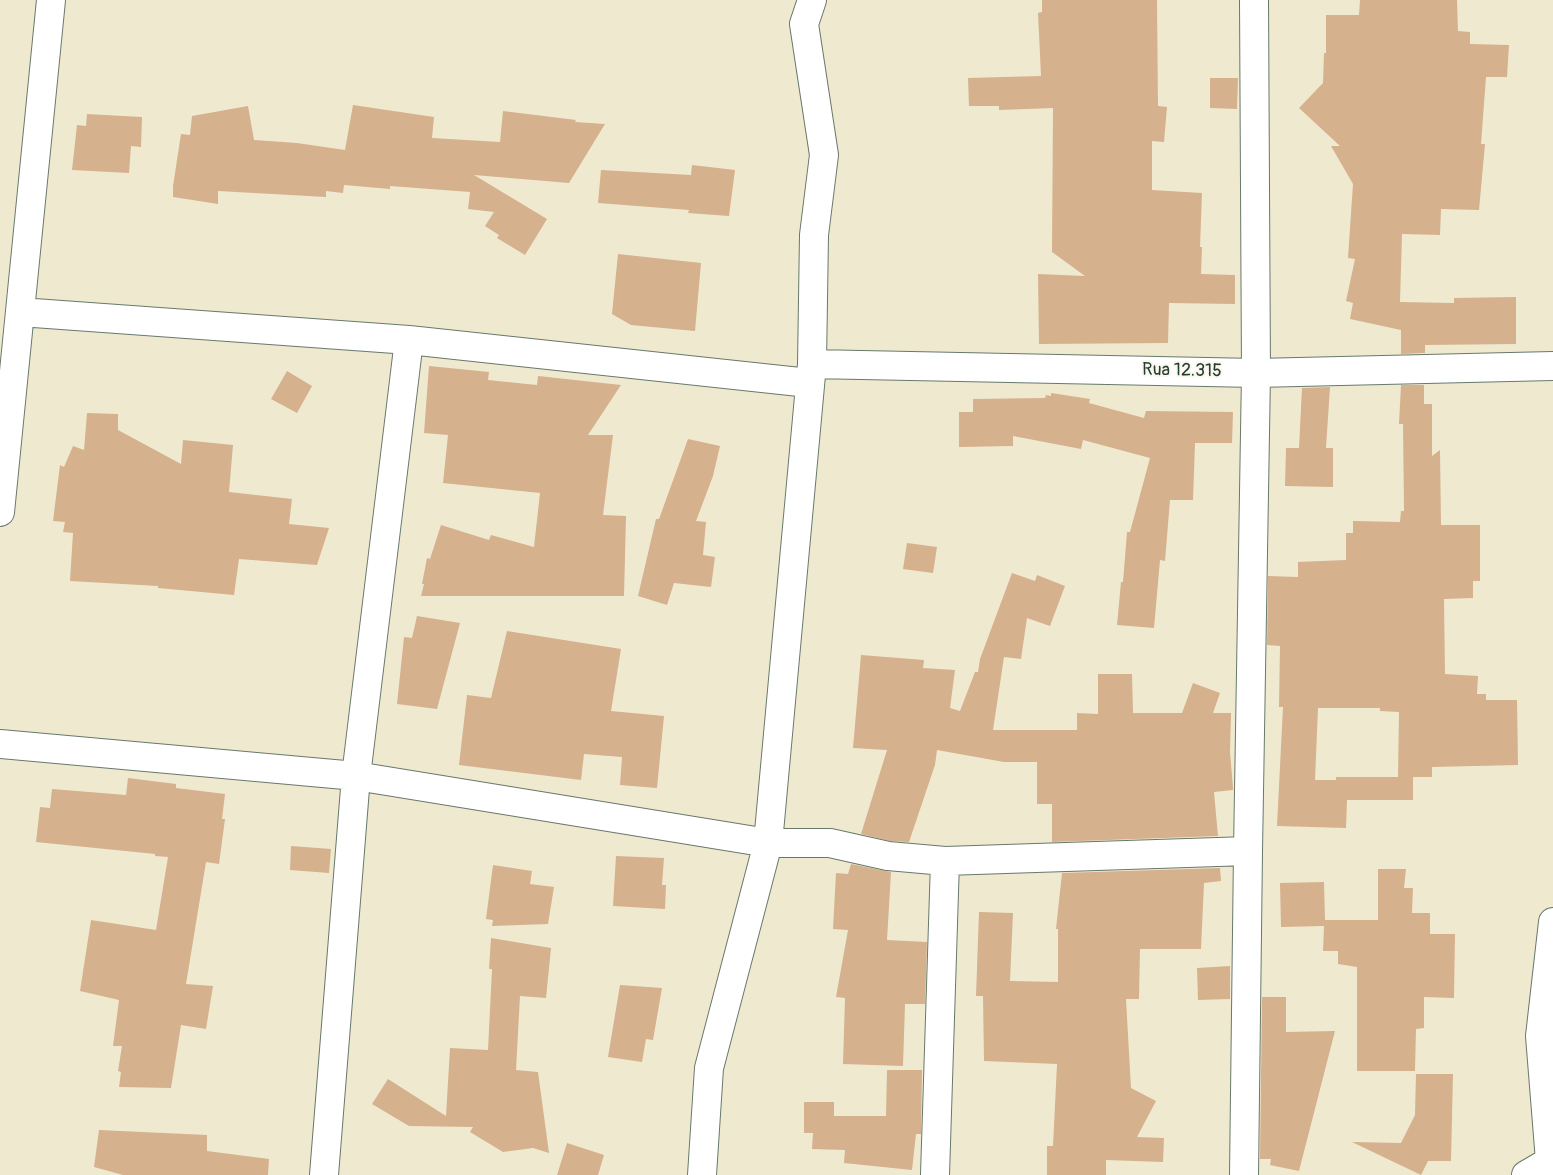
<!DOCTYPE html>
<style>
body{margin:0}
canvas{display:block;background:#efe9d0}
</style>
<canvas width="1553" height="1175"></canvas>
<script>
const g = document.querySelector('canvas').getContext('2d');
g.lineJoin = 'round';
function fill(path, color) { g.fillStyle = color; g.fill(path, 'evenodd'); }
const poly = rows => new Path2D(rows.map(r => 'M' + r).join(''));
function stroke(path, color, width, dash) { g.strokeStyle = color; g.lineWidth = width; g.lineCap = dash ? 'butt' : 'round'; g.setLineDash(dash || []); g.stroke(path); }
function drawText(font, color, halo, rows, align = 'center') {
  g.font = font + ' Pangolin,sans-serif'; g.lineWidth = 4; g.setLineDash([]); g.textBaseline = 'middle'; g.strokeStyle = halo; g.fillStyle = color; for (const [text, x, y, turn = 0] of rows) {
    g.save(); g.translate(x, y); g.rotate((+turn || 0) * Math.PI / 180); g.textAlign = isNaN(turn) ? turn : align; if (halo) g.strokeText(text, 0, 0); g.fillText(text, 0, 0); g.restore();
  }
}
const building = poly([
 [1042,0,1157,0,1158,106,1167,107,1164,142,1152,141,1152,190,1202,193,1200,247,1202,247,1201,274,1235,275,1235,304,1169,303,1168,343,1039,344,1038,274,1085,276,1052,252,1053,108,999,110,999,106,969,106,968,78,1041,76,1038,13,1042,12],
 [1360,0,1457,0,1458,31,1470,32,1470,44,1509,45,1507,77,1486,77,1481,144,1485,144,1479,210,1441,209,1440,235,1402,234,1400,302,1454,303,1454,298,1516,297,1516,344,1425,345,1425,353,1401,354,1401,330,1350,319,1353,303,1346,301,1355,259,1348,258,1353,184,1331,146,1340,146,1299,108,1323,83,1324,53,1326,53,1326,15,1359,15],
 [1210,78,1238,78,1237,109,1210,108],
 [353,105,434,117,432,138,500,142,503,111,576,120,575,122,605,124,569,183,474,175,547,219,525,255,497,238,499,235,485,226,494,212,468,209,470,192,390,186,390,189,344,185,343,193,326,191,326,197,218,191,218,204,173,197,173,186,181,134,190,135,192,116,248,106,254,140,297,143,345,150],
 [87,114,142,117,141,147,131,146,129,173,72,170,77,125,86,126],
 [692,165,735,170,729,216,688,213,689,210,598,203,601,170,691,175],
 [618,254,701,263,695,331,631,325,612,314],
 [429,366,489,372,488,380,537,385,538,376,621,385,588,435,613,435,603,515,626,516,624,596,421,596,424,584,422,584,427,558,430,559,441,525,489,540,491,535,534,547,540,493,443,483,448,435,424,433],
 [287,371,312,386,297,413,271,399],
 [1401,385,1424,385,1424,404,1432,404,1432,456,1440,450,1441,525,1480,525,1480,581,1473,581,1473,598,1444,599,1445,674,1478,676,1477,694,1486,694,1486,700,1517,700,1518,765,1432,767,1432,777,1402,777,1413,777,1413,800,1347,800,1346,828,1277,826,1283,707,1279,707,1280,646,1267,645,1268,576,1298,577,1298,562,1346,560,1346,533,1353,533,1353,521,1400,522,1401,511,1404,511,1403,424,1399,424],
 [1318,708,1380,708,1380,711,1399,712,1398,777,1401,777,1336,777,1336,780,1315,780],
 [1330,387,1326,448,1333,448,1333,487,1285,486,1286,448,1299,448,1302,388],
 [1051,393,1090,399,1089,403,1144,418,1146,411,1233,412,1232,443,1195,443,1193,500,1170,500,1165,561,1160,560,1154,628,1117,625,1121,582,1123,582,1127,532,1130,532,1150,458,1083,440,1081,449,1013,436,1013,446,959,447,959,412,973,412,973,399,1045,398,1046,395,1051,396],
 [87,413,118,414,118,430,181,464,183,440,233,445,229,492,292,499,289,524,329,528,317,565,239,559,234,595,158,588,158,586,70,581,73,533,63,532,65,522,53,521,60,465,64,467,73,446,84,450],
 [688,439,720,446,713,476,696,521,706,522,703,555,715,557,711,587,674,583,667,605,638,596,656,519,659,519],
 [907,543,937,547,933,573,903,569],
 [1012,573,1035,581,1037,575,1065,586,1050,626,1027,618,1021,659,1004,657,993,730,1077,730,1077,713,1098,714,1098,674,1132,674,1133,713,1182,713,1193,683,1220,693,1213,713,1231,713,1230,752,1233,788,1233,790,1214,792,1218,836,1052,842,1052,804,1037,804,1037,762,1004,762,937,750,935,765,909,842,890,841,861,834,887,750,853,748,861,655,924,660,923,668,955,670,950,708,960,711,975,672,978,672,980,659],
 [417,616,460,623,437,709,397,704,404,637,412,638],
 [507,631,621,649,611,711,664,716,657,788,620,785,622,757,584,754,581,780,459,765,467,695,491,698],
 [128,778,176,784,176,788,225,794,222,819,225,819,219,864,206,862,186,984,213,986,206,1029,181,1025,171,1088,119,1087,121,1072,118,1071,122,1046,113,1046,119,1000,80,991,91,920,156,930,168,857,155,856,155,854,36,842,40,807,50,808,52,789,126,795],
 [291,846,331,849,329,873,290,870],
 [616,856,664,858,662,885,666,885,665,909,613,906],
 [851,864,891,872,887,940,927,942,925,1004,905,1004,903,1066,843,1064,845,998,836,997,848,930,833,929,836,873,848,874],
 [493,865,532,871,530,884,554,887,548,924,492,926,493,920,486,919],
 [1220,868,1221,881,1204,883,1201,949,1140,949,1139,999,1126,999,1131,1088,1156,1101,1137,1137,1164,1138,1163,1162,1106,1160,1106,1175,1047,1175,1047,1146,1053,1146,1057,1064,984,1061,983,996,976,996,979,912,1013,913,1010,981,1058,982,1058,929,1056,929,1062,873],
 [1378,869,1406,869,1404,888,1413,888,1412,913,1430,913,1430,934,1455,934,1454,998,1424,997,1424,1028,1416,1029,1415,1071,1357,1071,1357,967,1338,964,1338,951,1323,951,1324,926,1281,927,1280,883,1324,882,1325,920,1378,920],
 [491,938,551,948,546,998,520,996,516,1070,538,1072,549,1153,533,1148,503,1152,470,1132,473,1127,409,1126,372,1104,388,1079,446,1116,450,1048,488,1050,492,969,489,969],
 [1230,966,1230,999,1198,1000,1197,968],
 [620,985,662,988,653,1040,646,1039,642,1062,608,1057],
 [1262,997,1286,997,1286,1032,1335,1031,1299,1171,1270,1165,1271,1159,1260,1159],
 [887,1070,922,1070,921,1134,916,1134,912,1170,844,1163,845,1150,812,1149,813,1133,804,1133,804,1102,834,1102,834,1116,886,1116],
 [1416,1074,1453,1074,1451,1161,1428,1161,1421,1175,1352,1142,1401,1143,1415,1115],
 [99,1130,207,1135,207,1151,269,1159,268,1175,123,1175,94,1167],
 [567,1143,604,1155,598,1175,557,1175]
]);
const minor = poly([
 [20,312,409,340,809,383],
 [812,364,1256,373,1553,366],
 [0,512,51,0],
 [0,744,356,776,768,843,830,843,888,856,945,861,1248,851],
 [324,1175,356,776,409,340],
 [702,1175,709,1068,768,843,812,364,814,235,824,155,804,24,812,0],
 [935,1175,945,861],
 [1244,1175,1248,851,1256,373,1254,0],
 [1526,1175,1550,1161,1540,1036,1553,922]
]);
const streetNames = [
 ["Rua 12.315",1182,371,1]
];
fill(building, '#d6b18d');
stroke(minor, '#68796b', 30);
stroke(minor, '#fff', 28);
drawText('18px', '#1f3d34', '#fbf7ec', streetNames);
</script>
